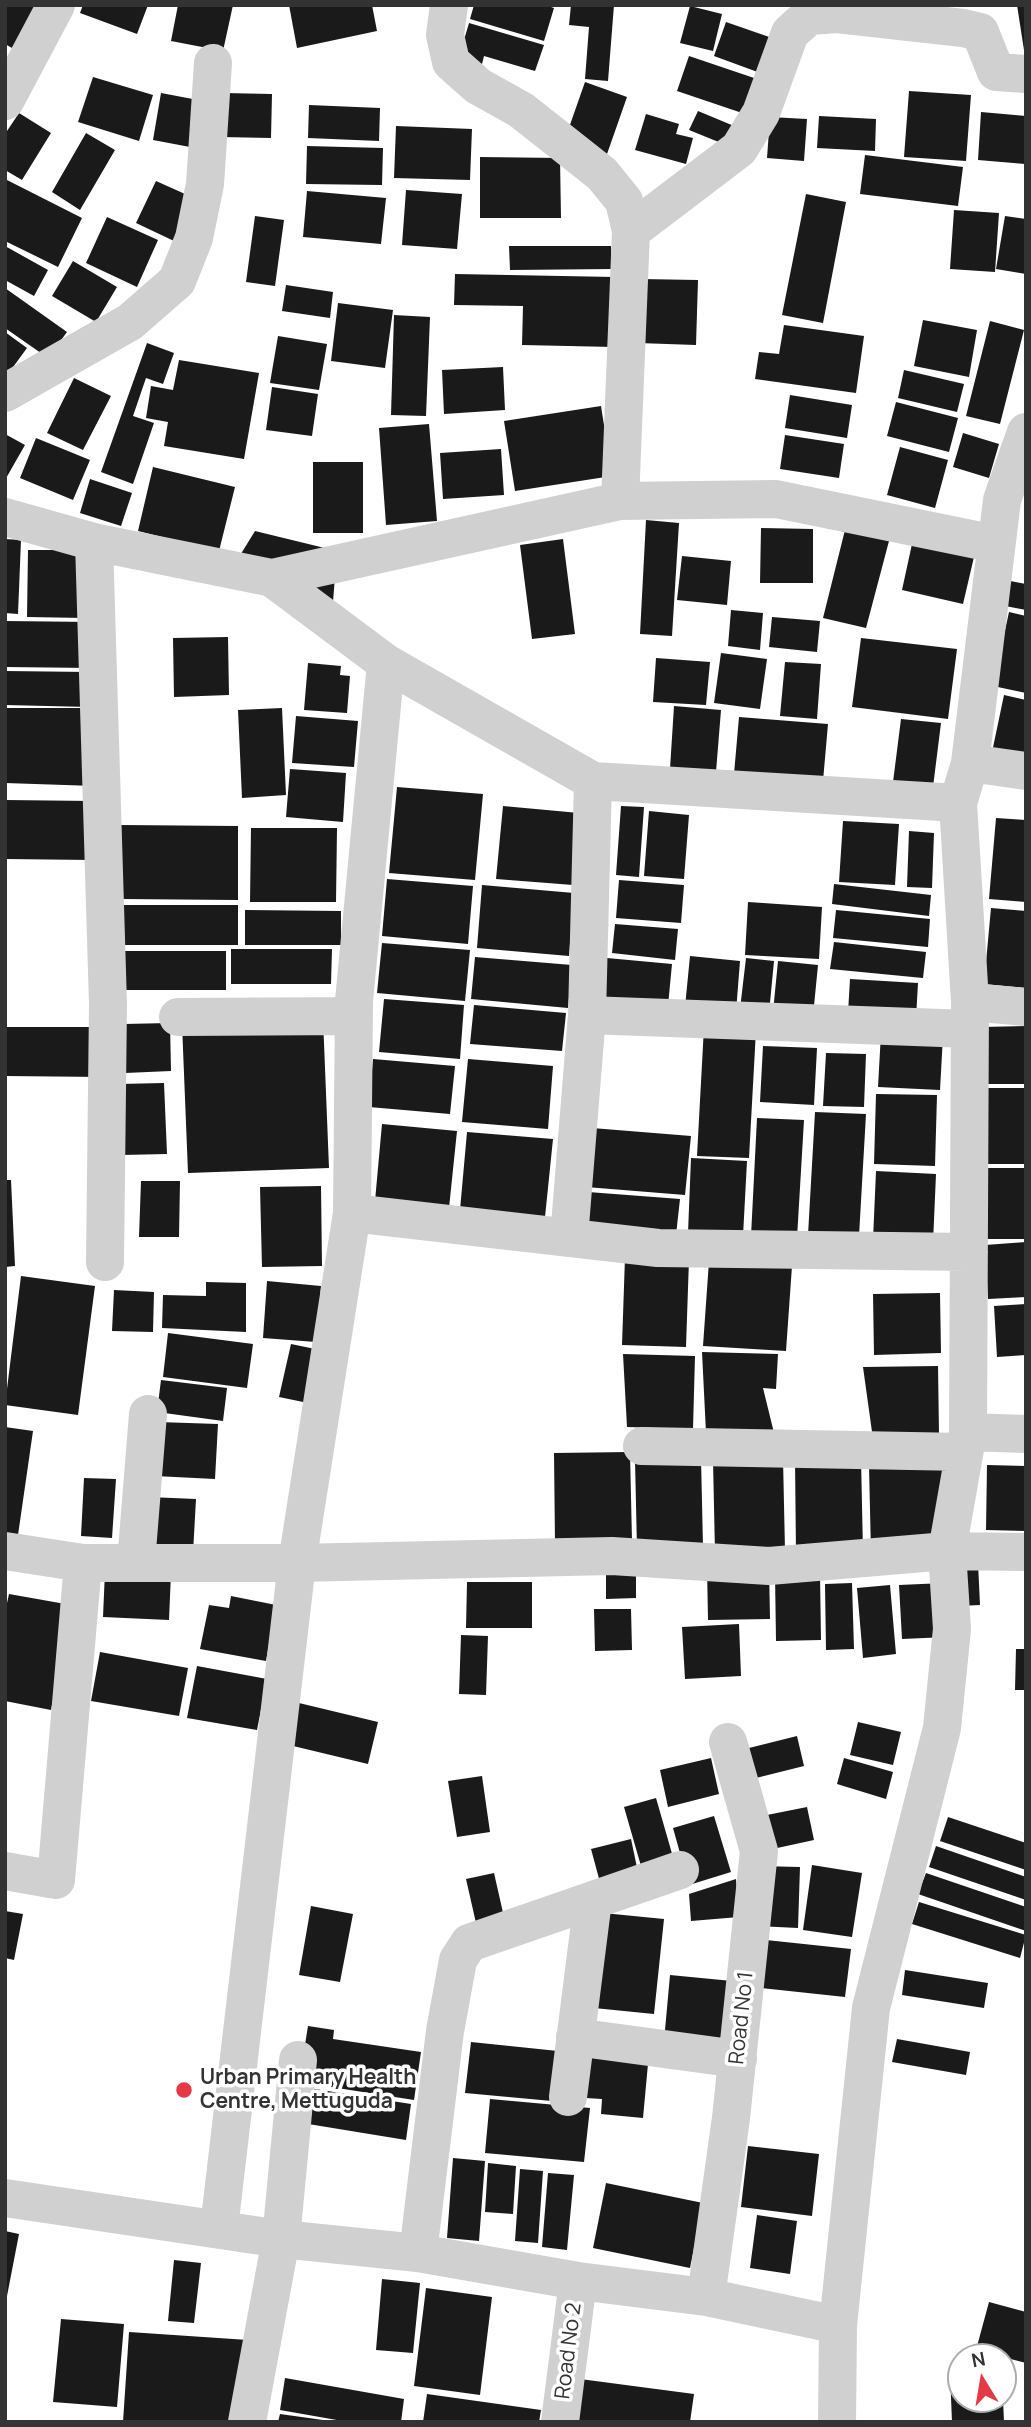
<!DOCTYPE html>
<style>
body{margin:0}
#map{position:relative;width:1031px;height:2427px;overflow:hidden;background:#fff;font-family:Manrope,sans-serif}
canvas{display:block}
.frame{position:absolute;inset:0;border:7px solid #333;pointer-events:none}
.north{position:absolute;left:947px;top:2343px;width:70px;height:70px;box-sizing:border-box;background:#fff;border:2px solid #adadad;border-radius:50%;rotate:349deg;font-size:19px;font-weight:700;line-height:28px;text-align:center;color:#333}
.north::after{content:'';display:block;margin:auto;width:24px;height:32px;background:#e63946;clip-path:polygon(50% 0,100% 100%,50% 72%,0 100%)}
</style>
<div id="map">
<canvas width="1031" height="2427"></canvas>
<div class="frame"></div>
<div class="north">N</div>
</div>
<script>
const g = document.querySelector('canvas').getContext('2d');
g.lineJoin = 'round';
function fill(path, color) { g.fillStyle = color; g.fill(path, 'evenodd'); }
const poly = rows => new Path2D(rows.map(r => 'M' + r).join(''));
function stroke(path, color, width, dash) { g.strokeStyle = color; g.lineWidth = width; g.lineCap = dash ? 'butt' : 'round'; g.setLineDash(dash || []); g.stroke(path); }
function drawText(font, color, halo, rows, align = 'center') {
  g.font = font + ' Manrope,sans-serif'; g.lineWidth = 7; g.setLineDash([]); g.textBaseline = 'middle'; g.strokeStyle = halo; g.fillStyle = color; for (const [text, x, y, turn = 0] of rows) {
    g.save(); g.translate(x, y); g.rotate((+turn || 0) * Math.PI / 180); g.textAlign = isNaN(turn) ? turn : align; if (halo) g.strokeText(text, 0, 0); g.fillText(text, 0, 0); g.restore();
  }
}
const building = poly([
 [5,5,46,5,19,52,5,44],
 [83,5,148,5,137,34,80,13],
 [178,5,233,5,223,51,171,41],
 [289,5,372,5,377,31,297,48],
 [474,5,545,5,554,8,544,41,470,19],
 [571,5,614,5,608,81,585,79,589,27,569,25],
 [1017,5,1026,5,1026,50,1024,50],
 [690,6,722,14,713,51,680,43],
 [726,22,775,39,763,74,714,56],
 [469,23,544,45,535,71,484,56,482,64,459,57],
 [689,56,760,80,748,115,677,91],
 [93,77,153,95,139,141,78,122],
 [585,82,627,97,607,154,565,139],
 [909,91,971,95,966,161,904,157],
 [161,93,198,100,190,147,153,140],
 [223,93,272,94,271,138,221,137],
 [309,105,380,108,379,141,308,138],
 [698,111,734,126,726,145,689,130],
 [981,112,1026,116,1025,164,978,160],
 [19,113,51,133,22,180,5,170,5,134],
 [646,114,679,124,676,134,693,138,686,164,635,150],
 [819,116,876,119,875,151,817,148],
 [770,117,807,119,804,161,767,158],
 [396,126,472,129,470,180,394,178],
 [86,133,115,150,80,210,52,192],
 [307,146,383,148,382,185,306,184],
 [865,155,963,167,958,206,860,194],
 [480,157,560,158,561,218,480,218],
 [5,179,82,218,58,267,5,241],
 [156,181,194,198,174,241,136,223],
 [406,190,462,194,457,249,402,245],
 [307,191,386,198,381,244,303,237],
 [806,194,846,202,823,323,782,315],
 [954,210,999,213,995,272,950,269],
 [255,216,284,220,275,286,246,282],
 [1005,216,1026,219,1026,274,996,269],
 [107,217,158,240,137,287,86,263],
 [5,246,48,270,34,296,5,280],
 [509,246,611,246,612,269,510,270],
 [73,261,117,287,96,322,52,296],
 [455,274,615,277,614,347,522,345,523,306,454,305],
 [640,279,698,280,696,345,638,343],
 [286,285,333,292,330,318,282,311],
 [5,288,67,332,48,358,5,328],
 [338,303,393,310,385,368,331,361],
 [394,315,430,317,426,416,391,415],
 [923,320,977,330,969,377,914,366],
 [990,321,1024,330,1000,424,966,416],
 [784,325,864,336,856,393,755,379,759,352,779,354],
 [5,332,27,348,5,378],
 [278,336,327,344,319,390,270,383],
 [147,343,174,353,163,384,146,378,133,416,154,423,133,484,101,472],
 [179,360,259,373,244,459,164,446,168,422,146,418,151,386,173,390],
 [503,367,505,410,444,414,442,370],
 [904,370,964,384,957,412,898,398],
 [74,378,111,396,83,450,47,433],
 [272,387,318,394,312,436,266,430],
 [790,395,852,405,847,438,785,428],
 [896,402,958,418,949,452,887,436],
 [601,406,612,476,515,491,504,421],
 [429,424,437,521,386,525,379,428],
 [963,433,999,444,989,478,953,467],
 [5,434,25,445,5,480],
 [785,435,844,444,839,478,780,469],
 [36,438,90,460,73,500,20,478],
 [900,447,948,460,935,508,887,495],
 [501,449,504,495,443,499,440,453],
 [313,462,363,462,363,533,313,533],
 [153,467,235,487,219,551,138,531],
 [90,479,132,493,121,526,80,513],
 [646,520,679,523,672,636,640,634],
 [761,528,813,529,813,583,760,583],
 [845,530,889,541,866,628,823,618],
 [255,531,337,551,333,602,231,570],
 [5,539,21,540,18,614,5,613],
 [563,539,575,634,532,639,520,545],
 [912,544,974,557,963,604,902,590],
 [28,550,86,550,85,618,27,617],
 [682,556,731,561,727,605,677,600],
 [1005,580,1026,584,1026,610,1000,605],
 [731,610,763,613,760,650,728,646],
 [1009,612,1026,616,1026,693,993,686],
 [772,617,820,621,817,652,769,647],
 [5,621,92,622,91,668,5,667],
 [228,637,229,695,174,697,173,638],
 [861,638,957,649,948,719,852,707],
 [721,653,767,659,760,709,714,703],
 [656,658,710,662,706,705,653,702],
 [785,662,821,664,817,719,780,716],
 [308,663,341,666,340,675,350,676,347,713,304,710],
 [5,671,89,672,89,707,5,705],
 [1004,695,1026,700,1026,762,991,757],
 [674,706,721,710,716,772,670,769],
 [5,708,93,708,95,786,5,783],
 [282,708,286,795,242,798,238,710],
 [296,716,358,721,354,767,292,763],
 [739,717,828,724,823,781,734,774],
 [901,719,941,723,932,795,892,790],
 [290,769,346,773,343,822,286,817],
 [397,787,483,794,475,880,389,873],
 [5,800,93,801,92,860,5,859],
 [503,806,579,813,573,885,496,879],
 [621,806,644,807,639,877,616,875],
 [649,811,689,815,684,879,644,876],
 [996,818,1026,820,1026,902,989,899],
 [843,821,899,824,895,885,839,882],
 [121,825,238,826,238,900,121,899],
 [251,828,337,828,336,902,250,902],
 [909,831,934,833,932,888,907,887],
 [387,879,473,886,468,944,382,936],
 [619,880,684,885,681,923,616,918],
 [834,884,931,895,929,916,832,904],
 [482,885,574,893,569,956,477,948],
 [748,902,822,907,819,959,745,955],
 [119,905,238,905,238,945,119,945],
 [991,908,1026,911,1026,988,984,984],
 [245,910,341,911,341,945,245,945],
 [836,910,930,919,928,947,833,938],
 [615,924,678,929,675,960,612,953],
 [834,942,926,952,923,978,830,969],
 [382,943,470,950,465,1001,377,993],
 [231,949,332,949,331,984,231,984],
 [118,951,226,951,226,990,118,990],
 [690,956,740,961,736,1012,685,1007],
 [475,957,572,965,568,1008,471,999],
 [607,958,672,964,667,1016,602,1010],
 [746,958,774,961,769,1013,740,1009],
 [778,961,818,965,813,1016,773,1012],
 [850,979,918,983,916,1018,848,1013],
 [384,999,464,1005,460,1059,379,1052],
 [474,1005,566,1013,562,1051,470,1044],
 [323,1018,329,1168,188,1173,182,1024],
 [170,1023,171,1071,125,1073,124,1024],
 [1026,1026,1026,1084,982,1084,982,1027],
 [5,1027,104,1027,103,1077,5,1076],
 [704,1027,756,1030,749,1158,697,1156],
 [881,1033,943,1036,940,1090,878,1087],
 [763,1046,817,1048,814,1105,760,1102],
 [826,1053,866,1054,864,1107,823,1106],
 [373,1059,455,1066,450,1114,369,1107],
 [468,1059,553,1066,548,1129,462,1122],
 [164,1083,167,1154,122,1155,119,1084],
 [982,1088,1026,1088,1026,1164,983,1164],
 [876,1094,937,1095,935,1166,874,1164],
 [815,1112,866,1114,859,1236,808,1235],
 [757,1118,804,1120,797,1238,751,1236],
 [382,1124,457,1131,449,1208,375,1201],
 [592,1128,691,1136,685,1195,586,1187],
 [467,1132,553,1139,545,1217,460,1210],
 [691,1158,747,1161,743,1236,688,1233],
 [980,1168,1026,1168,1026,1239,980,1239],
 [876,1171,936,1174,933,1243,873,1240],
 [5,1180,11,1180,15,1266,5,1267],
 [141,1181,180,1181,179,1237,139,1237],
 [321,1186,322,1266,262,1267,260,1187],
 [588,1192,680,1199,676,1235,585,1228],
 [1026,1242,1026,1297,988,1299,985,1245],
 [625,1257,689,1259,686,1347,622,1345],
 [709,1261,792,1266,786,1351,703,1346],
 [21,1276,95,1286,78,1415,5,1405],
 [267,1281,321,1286,316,1342,263,1338],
 [206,1282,246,1283,246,1332,162,1328,163,1295,206,1296],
 [114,1290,154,1292,153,1332,112,1331],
 [940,1293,941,1353,874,1355,873,1294],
 [1026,1304,1026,1355,997,1357,994,1306],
 [168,1333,253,1344,247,1388,163,1377],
 [291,1344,320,1350,308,1403,279,1397],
 [702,1352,778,1354,776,1389,763,1388,775,1437,706,1433],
 [623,1354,695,1356,693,1429,627,1427],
 [938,1366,939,1434,873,1439,863,1367],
 [161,1380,227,1388,223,1421,157,1412],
 [158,1422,218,1424,215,1479,155,1476],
 [5,1427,33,1431,18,1535,5,1533],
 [630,1452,632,1541,555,1543,554,1453],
 [701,1458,703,1547,637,1549,635,1460],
 [783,1458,785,1551,715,1553,713,1460],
 [861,1458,863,1552,796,1554,795,1459],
 [946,1465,947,1551,871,1553,869,1466],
 [987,1465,1026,1466,1026,1531,986,1530],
 [84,1478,116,1479,112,1538,81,1536],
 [149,1497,196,1499,193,1553,146,1550],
 [606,1562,636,1562,636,1598,606,1599],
 [978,1563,980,1605,959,1606,957,1564],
 [769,1566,770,1619,708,1620,707,1567],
 [105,1571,171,1573,169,1620,103,1617],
 [775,1574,820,1574,821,1640,776,1641],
 [467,1582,532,1582,532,1628,466,1628],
 [852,1583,854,1649,826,1650,825,1584],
 [944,1583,947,1637,902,1639,899,1585],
 [890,1585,896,1654,863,1658,857,1588],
 [9,1594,71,1605,51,1710,5,1701,5,1612],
 [231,1596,276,1605,266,1661,200,1649,209,1605,229,1608],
 [594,1609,631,1609,632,1650,595,1651],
 [739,1624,741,1676,685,1679,682,1627],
 [461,1635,488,1636,486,1695,459,1694],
 [1016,1649,1026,1649,1026,1690,1015,1690],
 [100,1652,188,1668,179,1716,91,1701],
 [197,1666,267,1679,257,1730,187,1718],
 [299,1703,378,1722,368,1764,289,1745],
 [858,1722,901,1732,893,1765,850,1755],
 [797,1736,804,1766,756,1778,749,1748],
 [711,1758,719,1794,668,1807,660,1770],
 [844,1758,893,1772,886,1799,837,1784],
 [482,1776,490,1832,457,1837,448,1781],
 [656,1798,673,1857,641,1866,624,1807],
 [807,1807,814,1840,768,1850,762,1816],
 [714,1816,731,1872,689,1885,673,1828],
 [948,1817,1026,1843,1026,1870,940,1841],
 [631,1839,639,1877,601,1886,591,1849],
 [936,1846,1026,1877,1026,1900,929,1867],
 [812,1865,862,1873,852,1937,803,1930],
 [759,1866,800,1867,798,1928,757,1926],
 [494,1873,504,1917,476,1923,466,1879],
 [926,1873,1026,1907,1026,1931,918,1894],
 [736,1879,739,1917,691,1921,689,1894],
 [919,1902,1026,1935,1020,1958,912,1924],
 [311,1906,353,1914,340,1982,299,1975],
 [5,1911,23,1914,14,1960,5,1958],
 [603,1913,664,1919,654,2014,594,2008],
 [766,1940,851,1949,845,1997,761,1988],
 [905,1970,988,1983,984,2008,902,1995],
 [670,1975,732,1981,726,2047,664,2041],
 [308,2026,334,2030,333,2039,421,2052,414,2100,299,2082],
 [897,2039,970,2052,966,2075,892,2062],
 [471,2042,558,2051,552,2101,465,2093],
 [591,2048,649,2053,643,2118,601,2114,602,2099,586,2098],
 [302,2087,411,2104,406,2140,296,2122],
 [490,2099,590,2108,584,2162,485,2153],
 [748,2146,819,2154,812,2216,741,2207],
 [453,2158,485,2161,479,2241,447,2238],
 [488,2163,516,2166,513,2214,485,2212],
 [520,2169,543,2171,538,2243,515,2241],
 [548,2173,574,2175,567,2250,542,2247],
 [606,2183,703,2203,690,2268,593,2248],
 [757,2215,797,2221,790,2274,750,2268],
 [5,2231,19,2234,7,2296,5,2296],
 [174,2260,201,2263,194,2323,168,2321],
 [382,2279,420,2283,413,2353,376,2350],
 [426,2288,492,2297,480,2395,414,2386],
 [989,2302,1026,2312,1026,2363,976,2350],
 [61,2319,124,2324,117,2407,53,2402],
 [129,2332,248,2340,242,2422,123,2422],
 [950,2373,961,2373,961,2399,1003,2399,1004,2422,952,2422],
 [285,2378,404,2399,401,2422,348,2422,280,2410],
 [580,2379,694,2394,690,2422,573,2422],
 [427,2394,541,2410,539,2422,423,2422],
 [280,2414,323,2420,323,2422,278,2422]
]);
const street = poly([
 [449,5,445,35,451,62,478,86,521,110,602,174,624,201,631,231,620,501],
 [5,101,56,5],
 [631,231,739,149,761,113,790,33,809,16,837,14,963,28,980,32,996,72,1026,74],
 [5,393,130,322,177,281,194,238,205,184,213,63],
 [5,517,94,542,272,578,386,663,593,781,958,803],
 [94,542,108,1004,105,1262],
 [272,578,620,501,776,499,996,544],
 [970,763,1026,771],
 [970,1002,1026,1007],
 [587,1015,969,1029],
 [178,1017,354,1016],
 [352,1213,658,1248,969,1252],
 [569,1238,587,1015,593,781],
 [968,1432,1026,1434],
 [642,1446,964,1452],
 [5,1551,83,1563,297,1563,612,1556,769,1566,947,1551,1026,1552],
 [136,1563,148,1414],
 [5,1871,56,1880,83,1563],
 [575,2037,738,2059],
 [568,2097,593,1900],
 [5,2198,281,2239,418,2253,578,2281,706,2297,838,2325],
 [219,2228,297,1563,352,1213,354,1001,386,663],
 [418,2253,445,2031,458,1960,469,1943,680,1870],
 [706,2297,731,2118,759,1851,728,1742],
 [247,2422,281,2239,298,2060],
 [560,2422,578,2281],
 [837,2422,838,2325,871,2008,942,1728,952,1629,947,1551,968,1432,970,1002,958,803,970,763,1002,500,1026,432]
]);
const markers = [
 [184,2090,9,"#e63946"]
];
const streetNames = [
 ["Road No 1",742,2018,-84],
 ["Road No 2",569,2351,-83]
];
const poiNames = [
 ["Urban Primary Health",200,2078],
 ["Centre, Mettuguda",200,2102]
];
fill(building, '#1a1a1a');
stroke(street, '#d0d0d0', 38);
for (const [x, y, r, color] of markers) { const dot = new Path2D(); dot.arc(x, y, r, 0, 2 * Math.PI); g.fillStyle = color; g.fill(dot); stroke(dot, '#fff', 2.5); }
drawText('21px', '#333', '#fff', streetNames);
drawText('bold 21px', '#333', '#fff', poiNames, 'left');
</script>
